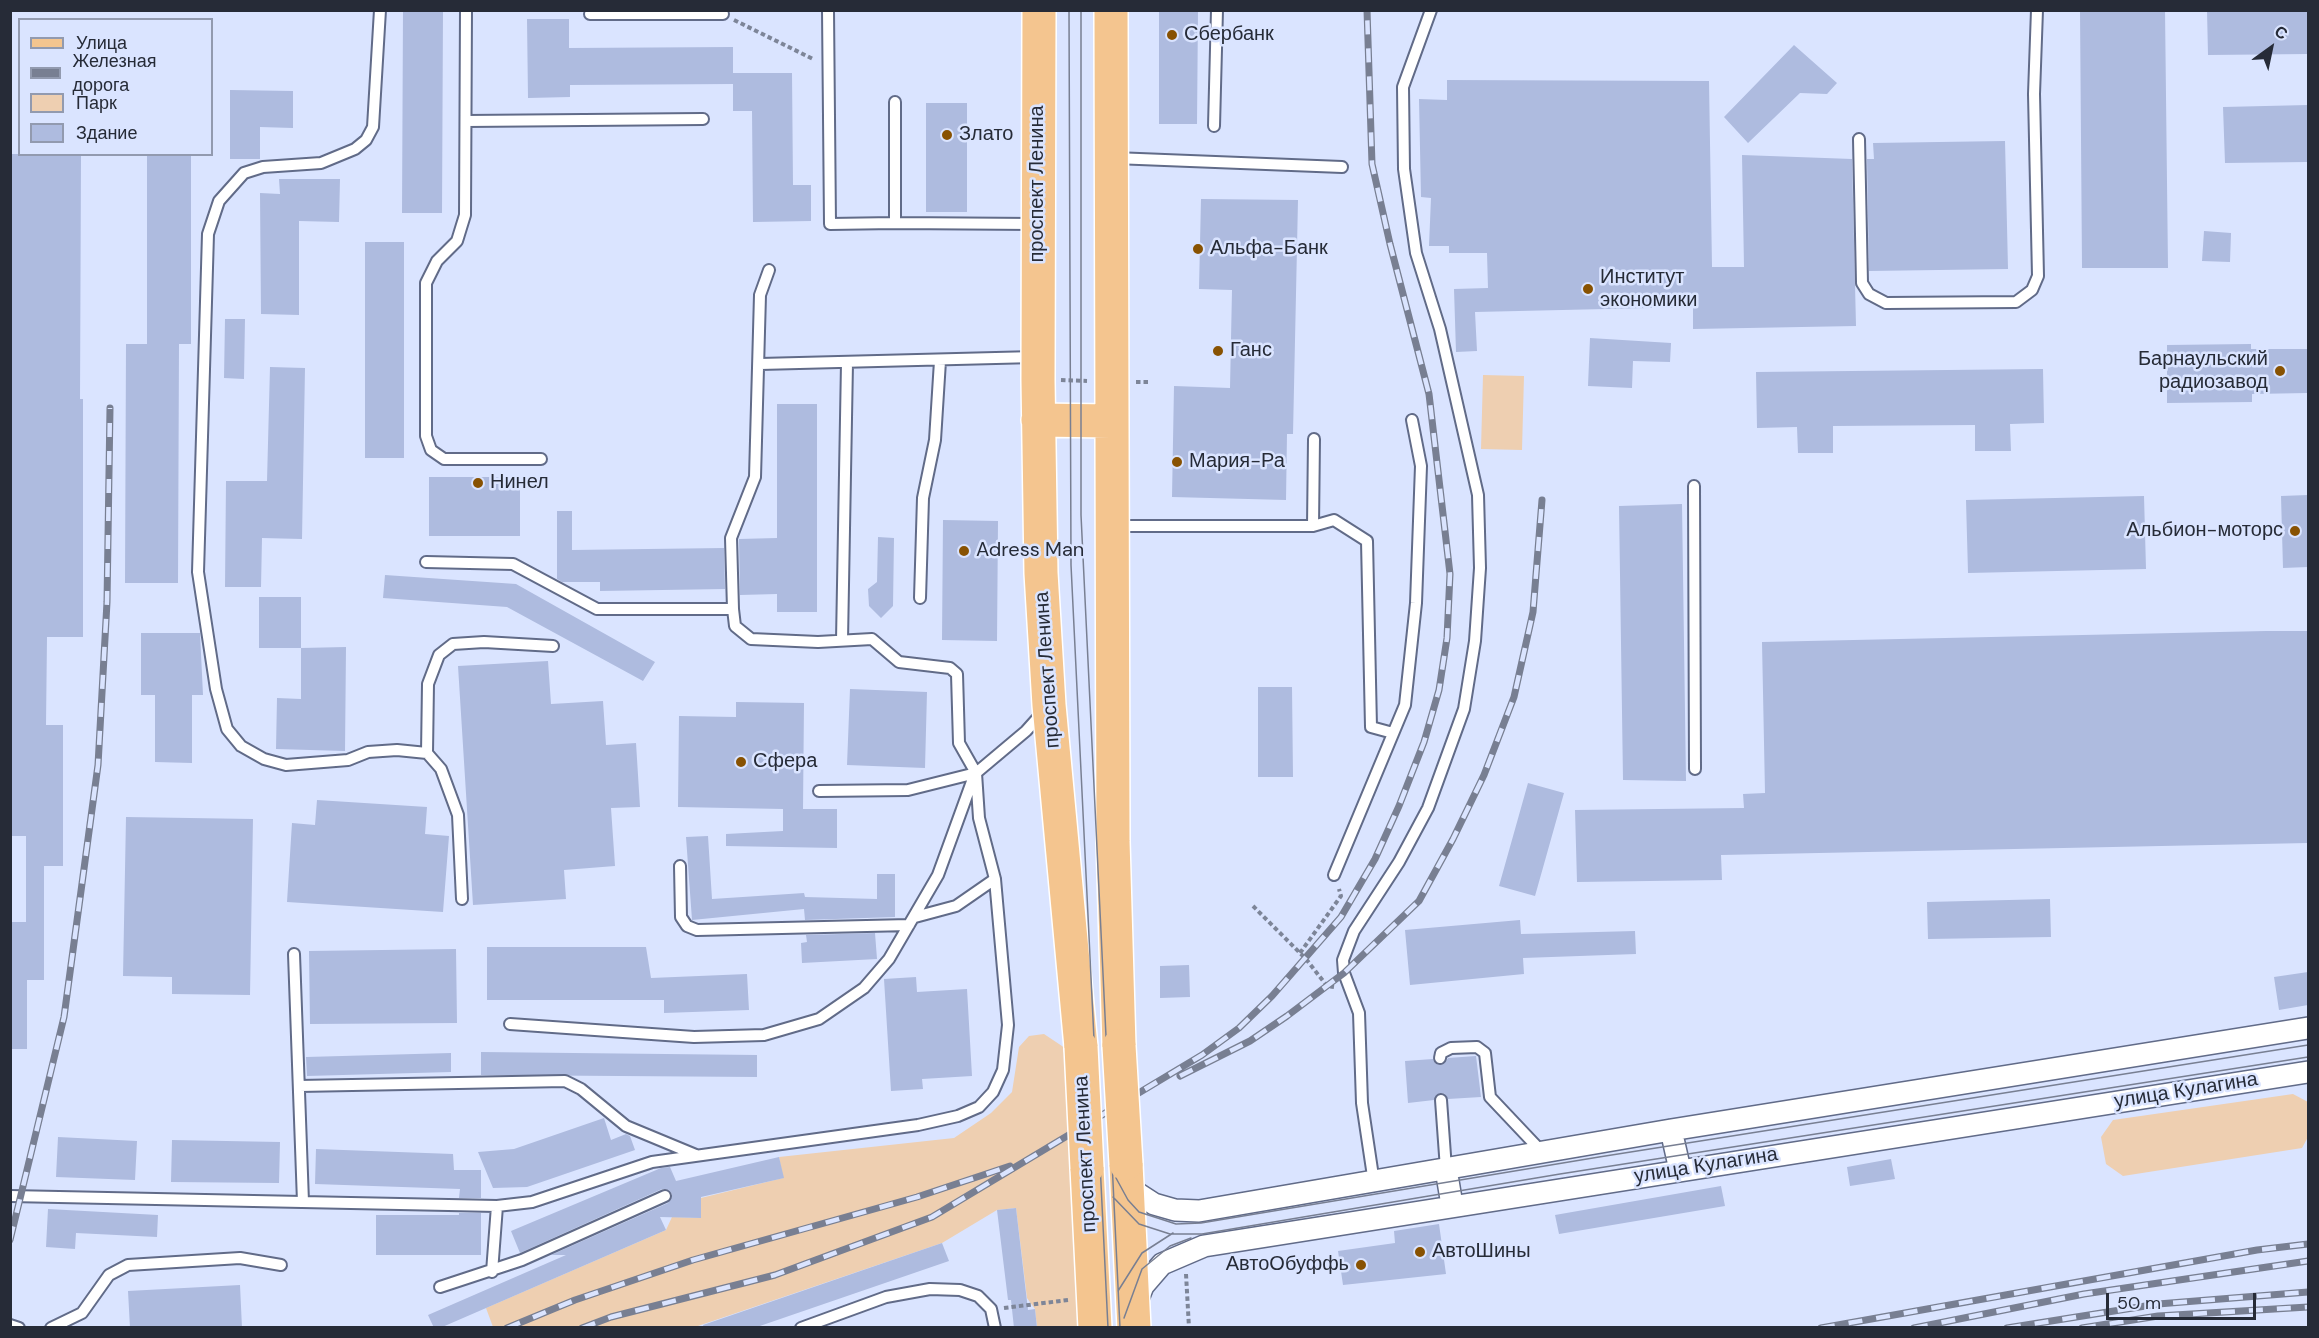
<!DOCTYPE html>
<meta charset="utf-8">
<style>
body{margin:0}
#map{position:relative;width:2319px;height:1338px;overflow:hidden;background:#dae4ff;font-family:"DM Sans",sans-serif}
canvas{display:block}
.frame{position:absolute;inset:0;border:12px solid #262b37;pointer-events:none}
.legend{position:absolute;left:18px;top:18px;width:195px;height:138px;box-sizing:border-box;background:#dae4ff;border:2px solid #929aaf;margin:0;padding:8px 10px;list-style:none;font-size:18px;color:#262b37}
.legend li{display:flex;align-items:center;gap:12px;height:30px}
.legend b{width:30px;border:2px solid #929aaf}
.north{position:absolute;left:2241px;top:18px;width:60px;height:60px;-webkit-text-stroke:4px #dae4ff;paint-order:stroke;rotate:33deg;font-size:16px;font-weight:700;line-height:24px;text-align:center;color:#262b37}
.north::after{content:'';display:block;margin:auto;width:21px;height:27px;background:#262b37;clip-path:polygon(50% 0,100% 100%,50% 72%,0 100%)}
.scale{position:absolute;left:2106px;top:1293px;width:150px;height:27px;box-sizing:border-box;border:3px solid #262b37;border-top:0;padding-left:8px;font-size:18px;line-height:21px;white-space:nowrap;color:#262b37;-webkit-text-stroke:4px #dae4ff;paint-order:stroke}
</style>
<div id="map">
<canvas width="2319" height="1338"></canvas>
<div class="frame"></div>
<ul class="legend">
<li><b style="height:8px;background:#f4c58f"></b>Улица</li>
<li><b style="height:8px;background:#787f92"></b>Железная дорога</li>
<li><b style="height:16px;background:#eecfb1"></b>Парк</li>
<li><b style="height:16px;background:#aebbdf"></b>Здание</li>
</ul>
<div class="north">С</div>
<div class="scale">50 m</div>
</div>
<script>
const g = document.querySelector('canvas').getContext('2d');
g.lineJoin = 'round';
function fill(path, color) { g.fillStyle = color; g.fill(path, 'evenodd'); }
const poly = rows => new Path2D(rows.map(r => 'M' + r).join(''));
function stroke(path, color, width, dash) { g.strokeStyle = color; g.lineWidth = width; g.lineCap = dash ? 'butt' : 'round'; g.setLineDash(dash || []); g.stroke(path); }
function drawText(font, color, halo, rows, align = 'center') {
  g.font = font + ' "DM Sans",sans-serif'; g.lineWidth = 5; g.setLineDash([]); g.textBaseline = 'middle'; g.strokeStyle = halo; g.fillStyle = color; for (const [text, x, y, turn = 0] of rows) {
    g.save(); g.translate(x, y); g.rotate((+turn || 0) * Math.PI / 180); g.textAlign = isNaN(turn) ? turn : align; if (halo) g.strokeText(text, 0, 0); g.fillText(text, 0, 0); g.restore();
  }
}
const green = poly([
 [1483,375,1524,376,1522,450,1481,449],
 [1044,1034,1065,1048,1078,1327,1037,1327,1035,1309,1027,1298,1016,1208,997,1210,942,1243,695,1327,493,1327,486,1308,666,1230,672,1217,701,1218,701,1198,783,1178,779,1157,954,1138,991,1113,1012,1092,1019,1047,1029,1036],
 [2293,1094,2308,1102,2308,1137,2302,1148,2123,1176,2106,1164,2101,1137,2113,1120]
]);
const building = poly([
 [403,10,443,10,442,213,402,213],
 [1159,10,1198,10,1197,124,1159,124],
 [2080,10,2165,10,2168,268,2082,268],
 [2207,10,2308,10,2308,54,2208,55],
 [527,19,569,19,569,48,733,47,733,73,792,73,793,185,811,185,811,221,753,222,752,111,733,111,733,84,570,85,570,97,528,98],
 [1794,45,1837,83,1827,94,1800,93,1748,143,1724,117],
 [1447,80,1709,81,1712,267,1744,267,1742,155,1852,159,1856,326,1693,329,1693,307,1475,312,1477,351,1456,352,1454,289,1488,288,1487,253,1449,253,1449,246,1429,246,1431,198,1421,197,1419,99,1447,100],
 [230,90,293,91,293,128,260,127,260,159,230,159],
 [926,103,967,103,967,212,926,212],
 [2308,105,2308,162,2225,163,2223,107],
 [2005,141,2008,269,1869,271,1867,159,1874,159,1873,143],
 [10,154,81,154,80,399,83,399,83,637,47,637,46,725,63,725,63,866,44,866,44,980,27,980,27,1049,10,1049,10,922,26,922,26,836,10,836],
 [147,154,191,154,191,344,179,344,178,583,125,583,126,344,147,344],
 [279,179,340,179,339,222,299,221,299,315,261,314,260,193,280,194],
 [1201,199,1298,200,1293,434,1287,434,1286,500,1172,497,1174,386,1230,388,1232,290,1199,289],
 [2204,231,2231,233,2230,262,2202,261],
 [365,242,404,242,404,458,365,458],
 [225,319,245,319,244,379,224,378],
 [1590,338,1671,343,1670,362,1633,361,1632,388,1588,386],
 [2251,344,2251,349,2308,349,2308,393,2252,394,2252,402,2167,403,2167,345],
 [270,367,305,368,302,539,262,538,261,587,225,587,226,481,267,481],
 [2043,369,2044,423,2010,424,2011,451,1975,451,1975,425,1833,426,1833,453,1798,453,1797,427,1757,428,1756,372],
 [777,404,817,404,817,612,777,612,777,594,740,595,739,539,777,538],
 [429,477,520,477,520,536,429,536],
 [2308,495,2308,567,2283,568,2281,496],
 [2144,496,2146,569,1968,573,1966,500],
 [1682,504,1686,781,1623,780,1619,506],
 [557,511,572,511,572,550,724,548,725,589,600,591,600,582,562,582,557,579],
 [943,520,998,521,997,641,942,640],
 [878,537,894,538,893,606,881,618,869,606,868,589,877,582],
 [385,575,516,584,655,662,643,681,507,607,383,598],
 [259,597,301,597,301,648,259,648],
 [2266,631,2308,631,2308,843,1721,855,1722,880,1577,882,1575,810,1744,808,1743,794,1765,793,1762,642],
 [141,633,200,633,203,695,192,695,192,763,155,762,155,695,141,695],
 [346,647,345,751,276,749,277,698,301,699,301,648],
 [548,661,551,704,603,701,606,745,636,743,640,807,611,808,615,866,564,870,566,899,473,905,458,666],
 [1258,687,1292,687,1293,777,1258,777],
 [850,689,927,692,925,768,847,765],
 [736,702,804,703,803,809,837,809,837,848,726,846,726,834,783,831,783,809,678,807,679,716,736,717],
 [1528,783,1564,793,1535,896,1499,886],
 [317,800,427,807,425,834,449,836,443,912,287,902,292,823,315,825],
 [126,817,253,819,250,995,172,994,172,977,123,976],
 [708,836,712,899,804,893,805,897,877,899,877,874,895,874,895,917,805,920,804,909,692,920,686,837],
 [2050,899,2051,937,1928,939,1927,902],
 [1520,920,1521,934,1635,931,1636,954,1523,958,1524,974,1410,985,1405,930],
 [875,933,877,959,802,963,801,943,807,942,806,935],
 [487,947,646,947,651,978,747,974,749,1010,664,1013,664,1000,487,1000],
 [456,949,457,1023,310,1024,309,951],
 [1189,965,1190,997,1160,998,1160,966],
 [2308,972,2308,1005,2279,1010,2274,977],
 [916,977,917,992,967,989,972,1076,922,1079,923,1089,891,1091,884,979],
 [481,1052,757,1055,757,1077,481,1075],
 [451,1053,451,1072,307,1076,306,1057],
 [1476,1056,1481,1097,1448,1099,1445,1094,1440,1093,1434,1100,1408,1103,1405,1061,1433,1059,1436,1064,1442,1065,1448,1058],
 [604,1118,611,1140,626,1134,630,1136,635,1150,527,1187,493,1188,478,1152,514,1149],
 [58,1137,137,1141,135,1180,56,1177],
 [172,1140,280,1142,279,1183,171,1182],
 [316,1149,453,1154,454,1170,481,1170,481,1198,459,1198,460,1189,315,1184],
 [779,1157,784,1178,701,1197,701,1218,660,1217,666,1230,440,1328,434,1328,428,1315,566,1255,551,1255,668,1203,672,1194,669,1190,662,1189,520,1253,511,1231,661,1168,670,1167,676,1181],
 [1891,1159,1895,1179,1850,1186,1847,1167],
 [1721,1186,1725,1206,1559,1234,1555,1215],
 [1016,1208,1028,1310,1035,1309,1037,1328,1014,1328,1011,1300,1008,1300,997,1210],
 [48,1209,158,1215,157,1237,76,1233,75,1249,46,1247],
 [459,1213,481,1213,481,1255,376,1255,376,1215,459,1215],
 [1439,1224,1446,1274,1343,1285,1338,1251,1395,1243,1394,1231],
 [942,1243,949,1261,754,1328,704,1328,703,1325],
 [240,1285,242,1328,130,1328,128,1291]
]);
const path = poly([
 [734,20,813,59],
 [1061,380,1087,381],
 [1136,382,1148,382],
 [1253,906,1306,959,1327,986,1334,987],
 [1300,953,1341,896,1339,889],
 [1186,1274,1189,1328],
 [1004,1308,1068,1300]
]);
const lane = poly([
 [380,10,373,127,366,140,355,149,321,163,263,167,244,173,219,201,208,234,198,572,216,689,227,729,241,746,264,759,286,765,348,760,368,752,397,750,427,753,441,769,458,815,462,899],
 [466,10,465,215,457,241,437,261,426,283,426,436,431,450,444,459,541,459],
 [828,10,830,224,895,223],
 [590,14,723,14],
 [895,102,895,223,1034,224],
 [466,121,703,119],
 [1214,126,1217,10],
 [1859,139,1862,283,1869,294,1886,303,2016,302,2032,290,2038,276,2034,94,2037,10],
 [1114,158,1342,167],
 [760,364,1035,357],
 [1694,486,1695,769],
 [1115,526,1313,526,1314,439],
 [1313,526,1334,520,1367,541,1371,727,1393,733],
 [920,598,923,498,935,440,940,361],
 [733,609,731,538,755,477,760,295,769,270],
 [842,640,847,363],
 [427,753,428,684,439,655,453,644,484,642,553,646],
 [819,791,908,790,976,773,1026,731,1043,712],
 [680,866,681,917,687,926,697,930,909,925],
 [1334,875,1405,705,1416,603,1421,466,1412,420],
 [915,917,956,906,995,879],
 [294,954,303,1202],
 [510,1024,694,1037,764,1035,819,1019,864,988,889,959,938,875,974,776],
 [1440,1058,1441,1053,1451,1048,1477,1047,1485,1053,1490,1097,1542,1152],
 [299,1086,565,1081,581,1089,626,1126,696,1155],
 [1441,1100,1446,1169],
 [1374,1183,1362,1103,1359,1013,1344,973,1343,960,1354,931,1399,862,1428,808,1464,709,1475,641,1480,568,1478,495,1440,329,1416,253,1404,169,1403,87,1431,10],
 [10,1196,497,1206,532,1202,652,1162,918,1125,958,1116,979,1107,993,1092,1003,1070,1008,1025,995,879,979,818,976,773,959,743,957,674,950,668,899,662,872,639,818,642,751,639,735,626,733,609,597,609,513,564,426,562],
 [492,1272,497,1206],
 [440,1287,522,1260,665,1196],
 [10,1325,19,1328],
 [51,1328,82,1313,109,1275,128,1265,240,1258,281,1265],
 [801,1328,886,1297,930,1289,960,1290,978,1296,991,1309,995,1328]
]);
const street = poly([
 [1671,1130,1680,1170],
 [1446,1169,1452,1205],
 [1127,1181,1137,1193,1154,1204,1175,1210,1199,1211,1671,1130,2308,1028],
 [1135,1306,1143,1286,1162,1264,1204,1246,2308,1072]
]);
const primary = poly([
 [1039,10,1038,380,1041,573,1049,705,1081,1047],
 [1111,10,1113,841,1119,1046],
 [1038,420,1111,421],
 [1126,1164,1134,1328],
 [1087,1168,1095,1328]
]);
const tram = poly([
 [1069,10,1071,565,1108,1328],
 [1081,10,1081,515,1120,1328],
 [1116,1178,1128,1200,1139,1212,1176,1224,1201,1223,1599,1157,2308,1045],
 [1113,1197,1139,1224,1170,1234,1202,1234,1560,1174,2308,1057],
 [1118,1291,1142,1253,1173,1233],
 [1124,1318,1142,1269,1170,1246,1191,1238]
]);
const rail = poly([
 [1180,1076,1250,1041,1287,1016,1344,973,1419,901,1453,839,1484,775,1514,697,1533,612,1542,500],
 [10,1240,64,1017,98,765,107,602,110,408],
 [507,1328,575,1300,693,1260,917,1197,1010,1166],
 [582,1328,611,1317,775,1275,932,1217,1202,1055,1239,1028,1272,996,1341,917,1375,859,1399,806,1424,742,1439,690,1447,638,1450,574,1429,394,1390,244,1372,164,1367,10],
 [1821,1328,2257,1250,2308,1244],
 [1914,1328,2084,1294,2308,1261],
 [2007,1328,2158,1304,2308,1292],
 [2082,1328,2158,1316,2308,1307]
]);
const primaryBridge = poly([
 [1119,1046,1126,1164],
 [1081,1047,1087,1168]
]);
const markers = [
 [1172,35,6,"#885202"],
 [947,135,6,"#885202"],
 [1198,249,6,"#885202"],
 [1588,289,6,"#885202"],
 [1218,351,6,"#885202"],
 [2280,371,6,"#885202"],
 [1177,462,6,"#885202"],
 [478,483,6,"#885202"],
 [2295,531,6,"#885202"],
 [964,551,6,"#885202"],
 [741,762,6,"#885202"],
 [1420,1252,6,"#885202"],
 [1361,1265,6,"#885202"]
];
const poiNames = [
 ["Сбербанк",1184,35],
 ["Злато",959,135],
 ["Альфа-Банк",1210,249],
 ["Институт",1600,278],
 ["экономики",1600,301],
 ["Ганс",1230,351],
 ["Барнаульский",2268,360,"right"],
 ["радиозавод",2268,383,"right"],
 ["Мария-Ра",1189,462],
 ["Нинел",490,483],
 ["Альбион-моторс",2283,531,"right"],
 ["Adress Man",976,551],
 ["Сфера",753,762],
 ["АвтоШины",1432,1252],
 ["АвтоОбуффь",1349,1265,"right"]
];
const streetNames = [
 ["проспект Ленина",1038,184,-90],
 ["проспект Ленина",1048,670,-94],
 ["улица Кулагина",2186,1091,-9],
 ["проспект Ленина",1086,1154,-93],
 ["улица Кулагина",1706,1166,-9]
];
fill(green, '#eecfb1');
fill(building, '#aebbdf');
stroke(lane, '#616b88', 14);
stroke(street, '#616b88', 24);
stroke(primary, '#fff', 36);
stroke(path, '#7d8598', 4, [4.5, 3]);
stroke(lane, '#fff', 10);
stroke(street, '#fff', 21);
stroke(primary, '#f4c58f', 33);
stroke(tram, '#787f92', 1.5);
stroke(rail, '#787f92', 7);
stroke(rail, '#dae4ff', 4.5, [14]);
stroke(primaryBridge, '#fff', 36, []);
stroke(primaryBridge, '#f4c58f', 33);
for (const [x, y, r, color] of markers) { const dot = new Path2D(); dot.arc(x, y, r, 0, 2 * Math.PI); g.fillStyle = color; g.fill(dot); stroke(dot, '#dae4ff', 2); }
drawText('20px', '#262b37', '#dae4ff', poiNames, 'left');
drawText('20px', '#262b37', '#dae4ff', streetNames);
</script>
